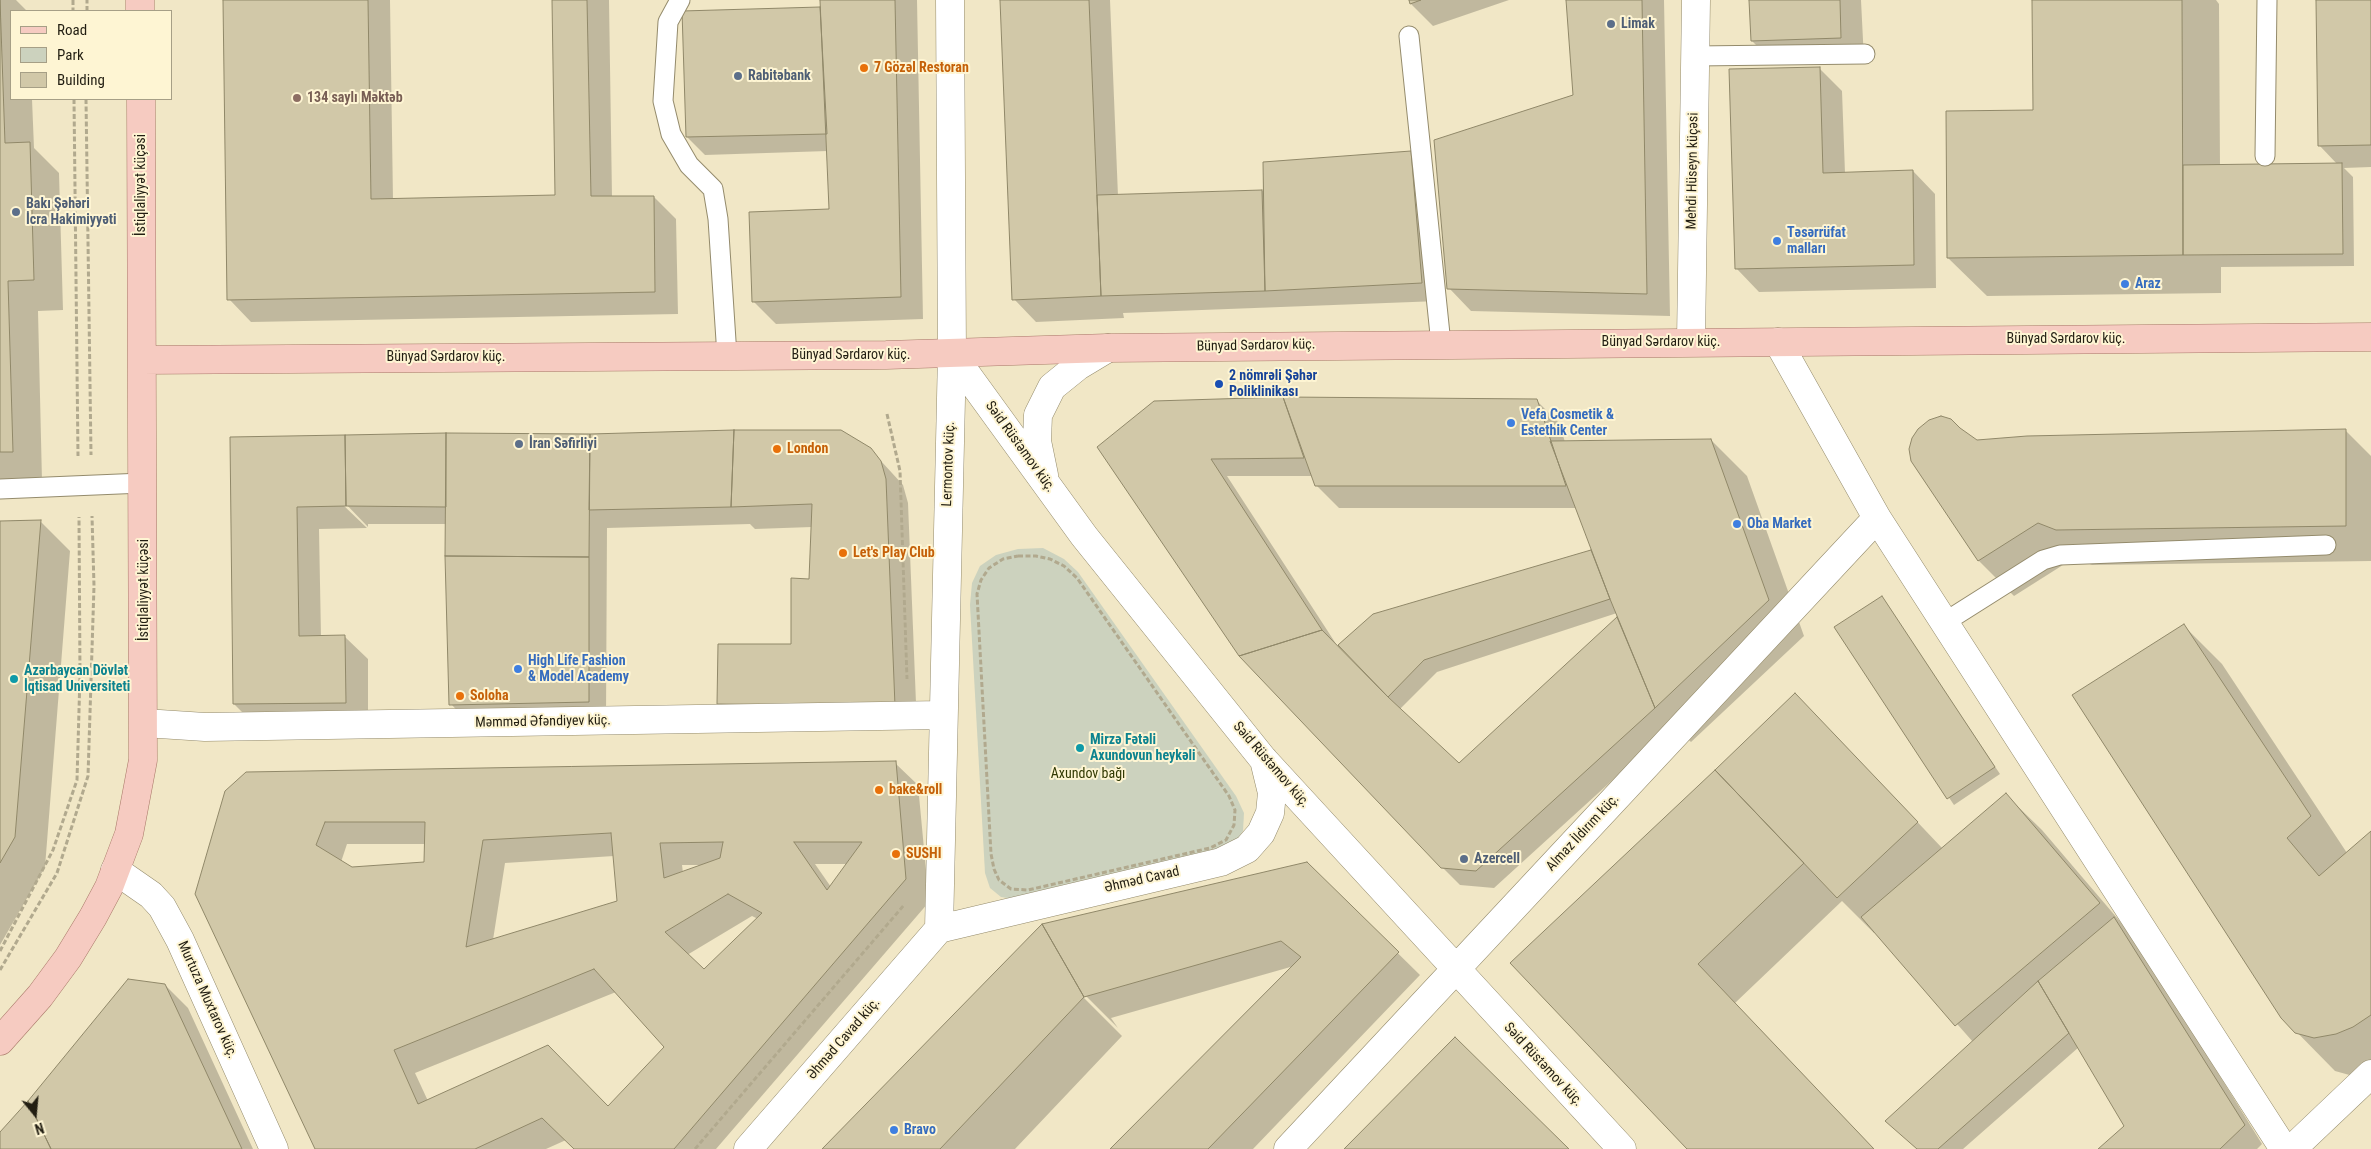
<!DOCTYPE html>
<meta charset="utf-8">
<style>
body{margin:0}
#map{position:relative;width:2371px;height:1149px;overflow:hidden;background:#f1e7c6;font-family:"Roboto Condensed",sans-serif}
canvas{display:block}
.legend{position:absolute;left:10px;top:10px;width:162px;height:90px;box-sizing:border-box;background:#fef5d3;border:1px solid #a69f86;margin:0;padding:6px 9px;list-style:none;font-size:15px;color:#221e12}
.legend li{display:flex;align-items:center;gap:10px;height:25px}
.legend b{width:25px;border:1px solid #a69f86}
.north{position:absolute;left:10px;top:1089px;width:50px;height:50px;-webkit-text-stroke:4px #fef5d3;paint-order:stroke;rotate:163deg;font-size:14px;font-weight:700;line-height:20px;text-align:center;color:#221e12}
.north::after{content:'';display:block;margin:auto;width:18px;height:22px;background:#221e12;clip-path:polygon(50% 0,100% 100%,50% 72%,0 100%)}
</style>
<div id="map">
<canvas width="2371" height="1149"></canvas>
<ul class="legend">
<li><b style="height:6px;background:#f6cbc1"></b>Road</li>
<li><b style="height:14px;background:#ccd2be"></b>Park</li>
<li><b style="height:14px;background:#d1c8a8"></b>Building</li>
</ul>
<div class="north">N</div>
</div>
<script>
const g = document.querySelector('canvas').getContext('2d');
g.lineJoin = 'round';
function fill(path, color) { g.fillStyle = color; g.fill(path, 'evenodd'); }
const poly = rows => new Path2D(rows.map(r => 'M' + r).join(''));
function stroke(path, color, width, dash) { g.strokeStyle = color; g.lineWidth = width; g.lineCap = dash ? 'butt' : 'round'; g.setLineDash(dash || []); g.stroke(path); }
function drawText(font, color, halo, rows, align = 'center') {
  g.font = font + ' "Roboto Condensed",sans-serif'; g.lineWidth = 4; g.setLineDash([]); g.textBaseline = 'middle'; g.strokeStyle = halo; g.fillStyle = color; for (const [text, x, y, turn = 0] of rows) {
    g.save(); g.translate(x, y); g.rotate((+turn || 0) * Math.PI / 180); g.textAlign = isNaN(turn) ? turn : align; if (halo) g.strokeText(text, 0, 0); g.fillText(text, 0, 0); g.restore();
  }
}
const green = poly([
 [1043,548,1064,559,1078,572,1236,796,1244,813,1243,831,1232,847,1014,899,1001,897,990,888,985,873,970,605,972,583,980,566,996,555,1018,549]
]);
const shadow = poly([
 [0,0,16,0,27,11,11,11,11,99,32,99,34,148,59,173,63,310,38,311,42,481,0,483],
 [224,0,390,0,393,200,556,196,554,0,609,0,612,197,654,197,676,219,678,314,251,322,229,299],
 [822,0,917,0,923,319,776,324,753,301,830,211,828,151,705,155,687,137,820,9,822,11],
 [1001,0,1110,0,1118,196,1263,191,1264,163,1411,152,1428,170,1439,301,1123,313,1124,318,1036,322,1014,299],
 [1411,0,1509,0,1433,26,1411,4],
 [1567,0,1664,0,1670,316,1471,311,1449,288,1574,96],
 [1750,0,1861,0,1864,60,1775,64,1752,41],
 [2034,0,2216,0,2219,4,2220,166,2338,165,2319,145,2317,0,2371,0,2371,167,2344,168,2353,177,2354,266,2221,267,2221,293,1987,296,1948,258,2034,111],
 [1819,68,1842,91,1845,173,1913,171,1935,194,1936,288,1759,292,1737,269],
 [1283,399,1536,400,1559,423,1565,442,1711,440,1747,476,1804,636,1691,742,1673,725,1494,888,1460,885,1442,867,1098,448],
 [1227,476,1313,476,1316,485,1339,508,1576,508,1594,555,1590,551,1373,683,1340,650],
 [1617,613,1618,617,1459,765,1399,710,1437,672],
 [2345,430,2371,456,2371,561,2092,565,2074,558,2014,596,1978,560,1963,431,1977,441],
 [231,438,870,449,903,485,908,503,917,728,741,726,718,704,792,645,810,580,812,527,755,529,750,524,607,528,606,719,468,722,451,704,447,524,368,524,368,527,343,501,341,503,367,528,319,529,321,637,345,637,368,659,368,725,257,727,234,704],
 [0,522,41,522,70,551,45,867,0,945],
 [1882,598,2000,774,1954,805,1835,628],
 [2184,626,2222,664,2347,853,2371,833,2371,1073,2353,1076,2335,1071,2282,1017],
 [1831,731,1943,849,2006,795,2042,830,2135,939,2262,1144,2257,1149,2100,1149,2126,1126,2079,1047,1963,1149,1917,1149,1887,1121,1973,1042,1875,931,1874,933,1842,901,1735,1003,1874,1149,1689,1149,1512,963],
 [895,763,918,785,929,902,716,1149,575,1149,566,1140,546,1149,316,1149,226,792],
 [347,844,426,844,425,863,352,869,341,862],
 [614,856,618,902,493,940,505,863],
 [815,864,848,864,831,887],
 [682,865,703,865,683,873],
 [752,916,758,919,704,971,687,955],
 [616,992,666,1047,608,1108,428,1101,415,1073],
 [1307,864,1420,975,1253,1149,1112,1149,1294,966,1111,1018,1118,1028,1085,995,1081,995,1122,1036,1015,1149,824,1149,1043,925],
 [165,985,188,1008,253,1149,0,1149,0,1134]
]);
const building = poly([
 [0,0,5,143,30,142,34,280,8,281,13,452,0,452,0,0],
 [223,0,368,0,371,199,555,195,552,0,587,0,591,196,654,196,655,292,227,300,223,0],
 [820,0,895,0,901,297,752,302,749,212,829,209,820,0],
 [1000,0,1089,0,1101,296,1012,300,1000,0],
 [1409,0,1421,0,1410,4,1409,0],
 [1566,0,1642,0,1647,294,1447,289,1434,140,1573,95,1566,0],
 [1749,0,1840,0,1841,38,1751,41,1749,0],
 [2032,0,2182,0,2183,255,1947,258,1946,111,2033,110,2032,0],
 [2316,0,2371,0,2371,145,2318,146,2316,0],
 [820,7,827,134,686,137,682,11,820,7],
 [1820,67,1823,173,1913,170,1914,265,1735,269,1729,69,1820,67],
 [1411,151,1422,283,1265,291,1263,162,1411,151],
 [2342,163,2343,254,2183,255,2183,165,2342,163],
 [1262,190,1265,291,1101,296,1097,195,1262,190],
 [1283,397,1537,399,1566,486,1315,486,1283,397],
 [1283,397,1304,458,1211,459,1322,630,1239,656,1097,447,1154,401,1283,397],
 [1941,416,1951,419,1960,428,1977,440,2027,436,2346,429,2346,526,2056,530,2038,523,1978,561,1911,461,1909,449,1912,438,1918,429,1929,420,1941,416],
 [734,430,841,430,871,448,881,461,886,479,895,706,717,704,718,644,791,644,791,578,809,579,812,504,731,507,734,430],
 [734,430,731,507,589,510,590,434,734,430],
 [446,433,590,434,589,557,445,556,446,433],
 [446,433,446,507,346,506,345,435,446,433],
 [345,435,346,506,297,507,299,636,345,635,346,703,233,704,230,437,345,435],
 [1711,439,1769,600,1655,708,1610,599,1550,441,1711,439],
 [41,520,15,837,0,863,0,521,41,520],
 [1591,550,1610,599,1424,660,1388,697,1338,645,1373,614,1591,550],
 [445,556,589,557,589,702,449,705,445,556],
 [1882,596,1995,767,1947,799,1834,627,1882,596],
 [1617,617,1655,708,1476,871,1441,868,1239,656,1322,630,1388,697,1459,763,1617,617],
 [2184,624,2311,816,2287,838,2319,876,2371,831,2371,1015,2353,1027,2336,1034,2314,1038,2295,1033,2281,1018,2072,695,2184,624],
 [1795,693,1918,822,1837,898,1715,770,1795,693],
 [896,761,906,879,674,1149,574,1149,542,1118,475,1149,315,1149,195,894,225,791,246,772,896,761],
 [325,822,425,822,424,862,352,867,316,845,325,822],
 [611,833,617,901,466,947,483,840,611,833],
 [723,842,720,858,664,878,660,843,723,842],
 [794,842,862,842,827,890,794,842],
 [728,894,762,913,704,969,665,932,728,894],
 [594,969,664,1047,608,1106,548,1045,418,1104,394,1050,594,969],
 [1715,770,1804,863,1698,964,1874,1149,1687,1149,1510,963,1715,770],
 [2006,793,2100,903,1955,1026,1861,917,2006,793],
 [1307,862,1399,952,1208,1149,1110,1149,1301,957,1281,941,1084,997,1042,924,1307,862],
 [2114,917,2245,1125,2220,1149,2098,1149,2124,1126,2038,981,2114,917],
 [1042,924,1084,997,940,1149,822,1149,1042,924],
 [128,979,165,984,242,1149,51,1149,28,1101,128,979],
 [2038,981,2069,1033,1938,1149,1917,1149,1885,1121,2038,981],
 [1455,1037,1569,1149,1344,1149,1455,1037],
 [28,1101,51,1149,0,1149,0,1132,28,1101]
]);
const path = poly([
 [73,0,73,11],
 [87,11,87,0],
 [74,99,78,456],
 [86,99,91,455],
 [887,414,900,471,907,679],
 [1018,556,1036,556,1050,559,1064,566,1077,578,1229,796,1235,810,1234,825,1226,840,1210,848,1028,890,1011,889,999,880,994,869,991,854,977,594,981,580,989,568,1003,559,1018,556],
 [0,951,53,850,77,780,80,676,79,517],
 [0,970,57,873,88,776,94,586,92,516],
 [695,1149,904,905]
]);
const service = poly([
 [680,0,668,22,663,101,671,134,689,165,713,189,718,219,727,356],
 [1409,36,1441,344],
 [1695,56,1865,54],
 [2265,156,2267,0],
 [0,489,143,483],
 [1945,622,2043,560,2060,555,2326,545]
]);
const minor = poly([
 [1691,341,1696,0],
 [1778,342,1877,518,2284,1149],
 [952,354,1084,536,1263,759,1622,1149],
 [1044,475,1037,441,1038,415,1052,387,1078,366,1108,348],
 [144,723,205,727,942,715],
 [115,870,151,895,162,907,180,940,274,1149],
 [939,929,952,354,950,0],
 [939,929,1221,862,1247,849,1261,833,1270,813,1272,793,1264,760],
 [748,1149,939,929],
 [1288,1149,1877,518],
 [2292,1149,2371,1074]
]);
const primary = poly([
 [140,0,140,11],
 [142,360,886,355,1108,348,2371,337],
 [0,1041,40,996,68,958,93,917,109,887,129,834,143,760,141,99]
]);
const markers = [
 [1611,24,5,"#5c6f8a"],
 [864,68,5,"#e8710a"],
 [738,76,5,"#5c6f8a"],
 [297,98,5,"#8d6e63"],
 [16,212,5,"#5c6f8a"],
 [1777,241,5,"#3f7fe0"],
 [2125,284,5,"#3f7fe0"],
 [1219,384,5,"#1a4fb4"],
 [1511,423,5,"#3f7fe0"],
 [519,444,5,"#5c6f8a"],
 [777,449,5,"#e8710a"],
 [1737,524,5,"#3f7fe0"],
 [843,553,5,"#e8710a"],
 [518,669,5,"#3f7fe0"],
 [14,679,5,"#0f9aa8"],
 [460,696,5,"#e8710a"],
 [1080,748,5,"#0f9aa8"],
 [879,790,5,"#e8710a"],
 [896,854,5,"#e8710a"],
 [1464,859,5,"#5c6f8a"],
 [894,1130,5,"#3f7fe0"]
];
const serviceNames = [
 ["Limak",1621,24],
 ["Rabitəbank",748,76],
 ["Bakı Şəhəri",26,204],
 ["İcra Hakimiyyəti",26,220],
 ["İran Səfirliyi",529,444],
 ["Azercell",1474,859]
];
const foodNames = [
 ["7 Gözəl Restoran",874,68],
 ["London",787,449],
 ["Let's Play Club",853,553],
 ["Soloha",470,696],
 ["bake&roll",889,790],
 ["SUSHI",906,854]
];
const educationNames = [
 ["134 saylı Məktəb",307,98]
];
const streetNames = [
 ["Mehdi Hüseyn küçəsi",1693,171,-89],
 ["İstiqlaliyyət küçəsi",141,185,-90],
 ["Bünyad Sərdarov küç.",2066,339],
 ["Bünyad Sərdarov küç.",1661,342],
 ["Bünyad Sərdarov küç.",1256,346,-1],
 ["Bünyad Sərdarov küç.",851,355],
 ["Bünyad Sərdarov küç.",446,357],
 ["Səid Rüstəmov küç.",1020,447,54],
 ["Lermontov küç.",949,464,-88],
 ["İstiqlaliyyət küçəsi",144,590,-90],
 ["Məmməd Əfəndiyev küç.",543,722,-1],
 ["Səid Rüstəmov küç.",1271,765,49],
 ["Almaz İldırım küç.",1583,833,-47],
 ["Əhməd Cavad",1142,880,-13],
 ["Murtuza Muxtarov küç.",207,1000,66],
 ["Əhməd Cavad küç.",844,1039,-49],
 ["Səid Rüstəmov küç.",1543,1065,47]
];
const shopNames = [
 ["Təsərrüfat",1787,233],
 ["malları",1787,249],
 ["Araz",2135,284],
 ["Vefa Cosmetik &",1521,415],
 ["Estethik Center",1521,431],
 ["Oba Market",1747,524],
 ["High Life Fashion",528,661],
 ["& Model Academy",528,677],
 ["Bravo",904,1130]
];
const transitNames = [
 ["2 nömrəli Şəhər",1229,376],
 ["Poliklinikası",1229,392]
];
const cultureNames = [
 ["Azərbaycan Dövlət",24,671],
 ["İqtisad Universiteti",24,687],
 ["Mirzə Fətəli",1090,740],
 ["Axundovun heykəli",1090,756]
];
const parkNames = [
 ["Axundov bağı",1088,774]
];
fill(green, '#ccd2be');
fill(shadow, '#0003');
fill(building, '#d1c8a8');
stroke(building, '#908869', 1);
stroke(service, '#948b6c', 21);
stroke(minor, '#948b6c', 29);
stroke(primary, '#a87868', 29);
stroke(path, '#b1a98e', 3, [5, 2.5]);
stroke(service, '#fff', 19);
stroke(minor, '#fff', 28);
stroke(primary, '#f6cbc1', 28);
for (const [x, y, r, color] of markers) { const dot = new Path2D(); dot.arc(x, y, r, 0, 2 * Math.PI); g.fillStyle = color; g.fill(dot); stroke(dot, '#fef5d3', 2); }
drawText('bold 14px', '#4e5e75', '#fef5d3', serviceNames, 'left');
drawText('bold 14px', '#c56008', '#fef5d3', foodNames, 'left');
drawText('bold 14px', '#785e54', '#fef5d3', educationNames, 'left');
drawText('14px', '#221e12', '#fef5d3', streetNames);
drawText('bold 14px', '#366cbe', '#fef5d3', shopNames, 'left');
drawText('bold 14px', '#164399', '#fef5d3', transitNames, 'left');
drawText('bold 14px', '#0d838f', '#fef5d3', cultureNames, 'left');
drawText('14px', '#313903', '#fef5d3', parkNames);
</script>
